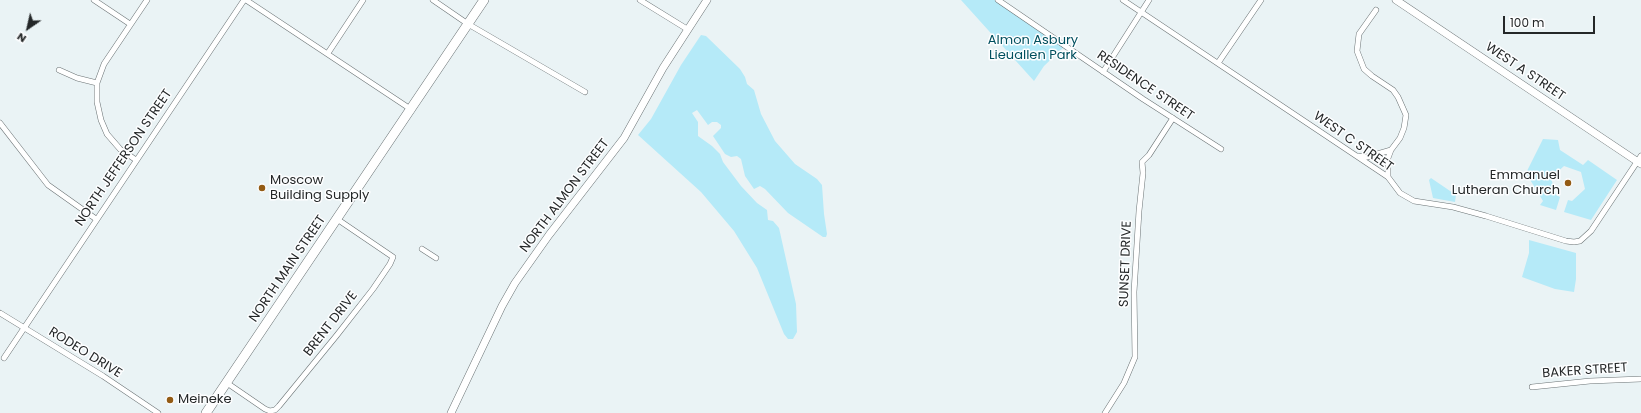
<!DOCTYPE html>
<style>
body{margin:0}
#map{position:relative;width:1641px;height:413px;overflow:hidden;background:#eaf3f5;font-family:Poppins,sans-serif}
canvas{display:block}
.north{position:absolute;left:8px;top:8px;width:40px;height:40px;-webkit-text-stroke:3px #fdfeff;paint-order:stroke;rotate:214deg;font-size:11px;font-weight:700;line-height:16px;text-align:center;color:#242728}
.north::after{content:'';display:block;margin:auto;width:14px;height:18px;background:#242728;clip-path:polygon(50% 0,100% 100%,50% 72%,0 100%)}
.scale{position:absolute;left:1503px;top:16px;width:92px;height:18px;box-sizing:border-box;border:2px solid #242728;border-top:0;padding-left:5px;font-size:12px;line-height:14px;white-space:nowrap;color:#242728;-webkit-text-stroke:3px #fdfeff;paint-order:stroke}
</style>
<div id="map">
<canvas width="1641" height="413"></canvas>
<div class="north">N</div>
<div class="scale">100 m</div>
</div>
<script>
const g = document.querySelector('canvas').getContext('2d');
g.lineJoin = 'round';
function fill(path, color) { g.fillStyle = color; g.fill(path, 'evenodd'); }
const poly = rows => new Path2D(rows.map(r => 'M' + r).join(''));
function stroke(path, color, width, dash) { g.strokeStyle = color; g.lineWidth = width; g.lineCap = dash ? 'butt' : 'round'; g.setLineDash(dash || []); g.stroke(path); }
function drawText(font, color, halo, rows, align = 'center') {
  g.font = font + ' Poppins,sans-serif'; g.lineWidth = 3; g.setLineDash([]); g.textBaseline = 'middle'; g.strokeStyle = halo; g.fillStyle = color; for (const [text, x, y, turn = 0] of rows) {
    g.save(); g.translate(x, y); g.rotate((+turn || 0) * Math.PI / 180); g.textAlign = isNaN(turn) ? turn : align; if (halo) g.strokeText(text, 0, 0); g.fillText(text, 0, 0); g.restore();
  }
}
const green = poly([
 [961,0,999,0,1065,46,1044,66,1034,81],
 [701,35,706,36,740,69,745,77,747,84,754,90,761,114,775,141,795,164,817,179,822,185,824,214,827,234,826,237,823,237,788,213,765,189,760,186,754,189,745,176,741,159,737,156,731,157,725,154,713,136,721,128,721,125,717,122,712,122,708,125,697,110,692,113,698,122,698,136,712,146,720,154,723,162,741,186,757,203,767,210,768,220,773,221,779,228,796,304,797,332,793,339,788,339,784,334,757,268,734,231,701,192,638,135,651,119,681,65],
 [1543,139,1558,140,1560,150,1583,165,1588,160,1617,180,1591,220,1564,212,1568,200,1572,201,1585,189,1581,172,1564,166,1551,178,1556,195,1560,197,1556,210,1540,205,1543,201,1526,173],
 [1431,178,1456,195,1455,202,1433,198,1429,180],
 [1529,240,1576,253,1576,279,1574,292,1555,289,1522,277,1529,253]
]);
const street = poly([
 [94,0,130,24],
 [246,0,412,110],
 [433,0,468,24,585,92],
 [640,0,687,29],
 [998,0,1143,99,1221,149],
 [1123,0,1388,177,1400,193,1414,201,1453,207,1486,216,1566,241,1574,242,1580,241,1591,231,1641,156],
 [1376,10,1359,34,1357,51,1364,69,1372,76,1393,90,1398,97,1406,115,1404,128,1400,138,1391,150,1388,158,1388,177],
 [328,53,363,0],
 [1218,63,1261,0],
 [59,70,77,78,97,83],
 [1103,72,1149,0],
 [0,123,48,185,96,219],
 [1357,156,1367,157,1391,150],
 [136,160,120,149,107,134,101,120,97,102,97,83,104,64,147,0],
 [422,249,436,258],
 [0,313,103,376,158,413],
 [4,358,244,0],
 [227,383,265,409,270,411,275,410,279,406,337,335,373,289,390,264,393,257,337,219],
 [1532,387,1590,381,1641,379],
 [1105,413,1124,383,1135,357,1134,292,1139,211,1143,173,1142,162,1149,155,1173,118]
]);
const secondary = poly([
 [1396,0,1641,164],
 [451,413,502,306,515,283,549,235,624,138,663,68,707,0]
]);
const highway = poly([
 [206,413,484,0]
]);
const markers = [
 [1568,183,4,"#935b14"],
 [262,188,4,"#935b14"],
 [170,400,4,"#935b14"]
];
const parkNames = [
 ["Almon Asbury",1033,41],
 ["Lieuallen Park",1033,56]
];
const streetNames = [
 ["WEST A STREET",1525,72,34],
 ["RESIDENCE STREET",1145,86,34],
 ["WEST C STREET",1353,142,35],
 ["NORTH JEFFERSON STREET",124,158,-56],
 ["NORTH ALMON STREET",565,196,-53],
 ["SUNSET DRIVE",1126,264,-88],
 ["NORTH MAIN STREET",288,269,-56],
 ["BRENT DRIVE",331,324,-52],
 ["RODEO DRIVE",85,353,32],
 ["BAKER STREET",1585,371,-4]
];
const poiNames = [
 ["Emmanuel",1560,176,"right"],
 ["Lutheran Church",1560,191,"right"],
 ["Moscow",270,181],
 ["Building Supply",270,196],
 ["Meineke",178,400]
];
fill(green, '#b5eaf8');
stroke(street, '#6a7274', 6);
stroke(secondary, '#6a7274', 8);
stroke(highway, '#6a7274', 10);
stroke(street, '#fff', 5);
stroke(secondary, '#fff', 7);
stroke(highway, '#fff', 9);
for (const [x, y, r, color] of markers) { const dot = new Path2D(); dot.arc(x, y, r, 0, 2 * Math.PI); g.fillStyle = color; g.fill(dot); stroke(dot, '#fdfeff', 1.5); }
drawText('13px', '#004f5e', '#fdfeff', parkNames);
drawText('13px', '#242728', '#fdfeff', streetNames);
drawText('13px', '#242728', '#fdfeff', poiNames, 'left');
</script>
